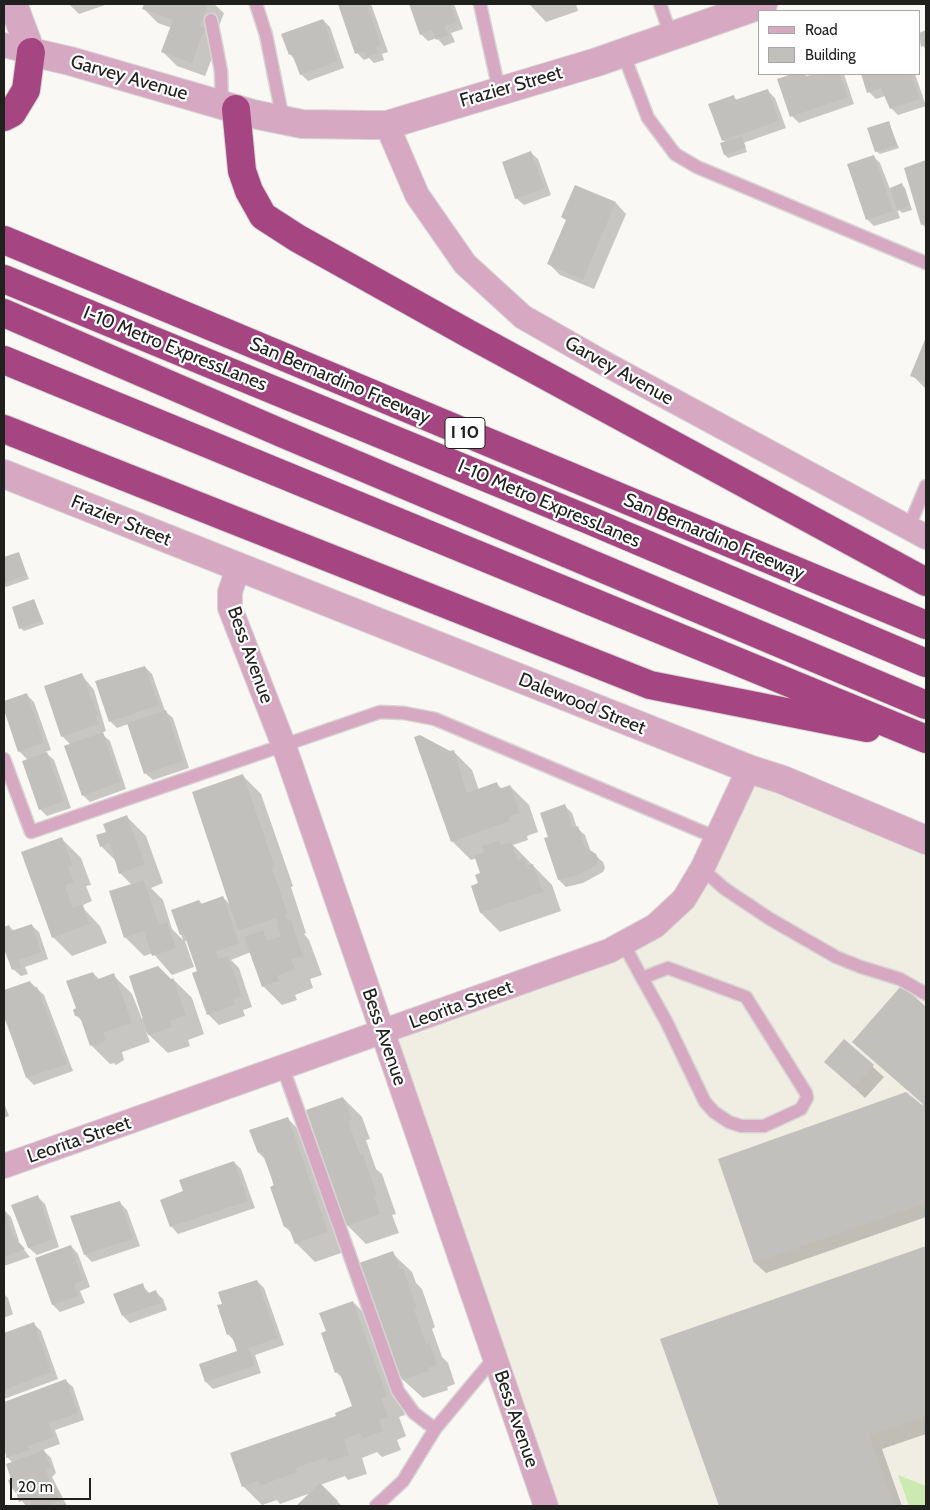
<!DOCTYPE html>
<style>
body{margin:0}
#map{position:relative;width:930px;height:1510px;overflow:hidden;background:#f9f8f4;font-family:Cabin,sans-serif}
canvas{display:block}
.frame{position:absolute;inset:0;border:5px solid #20201e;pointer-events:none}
.legend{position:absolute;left:758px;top:10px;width:162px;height:65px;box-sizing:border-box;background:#fff;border:1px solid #a6a6a5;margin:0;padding:6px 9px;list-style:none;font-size:15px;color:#20201e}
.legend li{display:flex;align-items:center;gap:10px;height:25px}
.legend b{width:25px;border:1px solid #a6a6a5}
.scale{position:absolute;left:10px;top:1478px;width:81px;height:22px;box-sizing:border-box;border:2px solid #20201e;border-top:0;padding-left:6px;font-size:15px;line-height:18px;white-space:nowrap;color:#20201e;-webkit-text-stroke:4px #fff;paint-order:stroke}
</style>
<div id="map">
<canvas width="930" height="1510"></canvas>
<div class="frame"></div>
<ul class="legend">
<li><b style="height:6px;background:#d7a8c2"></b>Road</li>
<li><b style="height:14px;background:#c1c0bc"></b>Building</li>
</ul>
<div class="scale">20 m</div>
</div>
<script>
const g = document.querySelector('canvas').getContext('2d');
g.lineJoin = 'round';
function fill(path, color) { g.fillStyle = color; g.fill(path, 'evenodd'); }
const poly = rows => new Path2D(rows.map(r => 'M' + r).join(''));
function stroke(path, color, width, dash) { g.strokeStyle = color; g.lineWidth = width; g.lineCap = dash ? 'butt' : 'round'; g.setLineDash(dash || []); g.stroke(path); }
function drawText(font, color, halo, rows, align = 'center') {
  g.font = font + ' Cabin,sans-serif'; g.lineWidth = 4.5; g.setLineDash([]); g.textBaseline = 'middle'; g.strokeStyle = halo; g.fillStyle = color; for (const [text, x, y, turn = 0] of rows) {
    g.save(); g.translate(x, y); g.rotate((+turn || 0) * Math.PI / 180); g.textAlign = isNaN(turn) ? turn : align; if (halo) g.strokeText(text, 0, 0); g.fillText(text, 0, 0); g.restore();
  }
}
const built = poly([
 [749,769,926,843,926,1506,546,1506,383,1033,655,926]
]);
const green = poly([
 [898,1475,926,1486,926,1506,909,1506]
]);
const shadow = poly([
 [69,4,108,4,79,14],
 [146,4,214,4,224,13,214,39,218,43,205,76,177,66,163,52,172,28,158,23,144,9],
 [340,4,371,4,388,52,382,54,384,60,374,63,369,58,364,60,357,53],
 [410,4,454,4,463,29,451,33,455,42,444,46,437,38,428,41,421,34],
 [529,4,576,4,578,11,546,22],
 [323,20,330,27,344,68,308,81,301,74,296,61,290,54],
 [926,31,926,51,919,36,919,34],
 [796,74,804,74,807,76,814,74,844,74,854,104,799,123,792,116,779,80],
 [863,74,915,74,926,106,898,115,891,108,885,96,876,99,869,92],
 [768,91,775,98,786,128,743,143,747,152,728,158,725,155,721,144,725,143,710,105,733,96,738,101],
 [888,122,899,148,880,154,876,151],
 [530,152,538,159,551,195,524,205,516,198],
 [873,156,880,163,890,189,902,185,905,188,912,210,902,213,896,207,900,218,874,226,867,219],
 [926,161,926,228,922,224,905,168],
 [576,186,616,203,626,214,594,289,560,275,549,264,567,221,563,217],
 [926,340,926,389,912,375],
 [18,554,29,579,6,587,4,584,4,559],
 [34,600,44,624,24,631,20,628],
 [145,667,152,674,165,711,173,718,189,768,153,780,145,773,128,724,117,728,110,721],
 [81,674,94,690,106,731,101,733,110,741,126,789,90,802,83,795,71,745,62,736],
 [27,695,34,702,51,750,45,752,54,760,71,808,47,816,40,809,28,760,19,751,4,706,4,702],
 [453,751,472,770,479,790,497,784,502,789,510,786,529,805,538,832,527,836,528,840,513,845,552,885,561,911,500,932,481,913,473,886,479,884,482,874,477,858,471,860,452,841,449,752],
 [242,775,261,794,293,886,291,887,306,933,304,934,309,940,322,975,310,979,313,988,295,995,297,1000,282,1005,263,986,251,952,231,960,239,968,252,1007,243,1010,245,1016,219,1025,208,1014,199,972,188,940,185,941,194,967,172,975,153,953,144,956,125,937,132,885,120,873,116,861,101,846,107,832,127,817,146,836,163,883,151,888,163,900,172,929,183,940,173,911,199,901,202,904,223,897,231,906],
 [565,806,572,813,577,828,585,835,591,852,603,862,605,868,603,872,583,883,566,887,559,880,550,837],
 [62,839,81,858,91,885,86,886,92,901,83,905,85,910,100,926,107,943,72,956,53,937],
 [31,925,39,932,48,959,25,967,28,974,21,976,13,969,4,944,4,928,9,926,14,931],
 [93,973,100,980,113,975,132,994,142,1019,173,979,192,998,204,1034,188,1040,190,1046,168,1053,146,1032,150,1042,122,1052,124,1060,116,1065,114,1063,110,1064,91,1045,83,1022,76,1015,77,1008],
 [30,982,44,995,73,1071,34,1085,27,1078,4,1017,4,991],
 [902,987,926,1009,926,1217,766,1273,755,1263,720,1160,922,1107,924,1105],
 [844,1041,884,1077,865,1098,837,1072],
 [343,1098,362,1117,370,1139,366,1140,376,1169,382,1174,396,1214,392,1215,399,1233,366,1244,347,1225],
 [4,1103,9,1116,4,1118],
 [287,1118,306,1137,347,1251,315,1262,296,1243,292,1233,285,1227,267,1161,259,1153],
 [234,1162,241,1169,255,1208,178,1234,171,1226,185,1192],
 [38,1197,45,1204,59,1247,37,1255,29,1248,13,1205],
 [120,1203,127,1210,140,1246,92,1262,85,1255,72,1217],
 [4,1210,11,1217,19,1241,17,1241,30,1257,4,1266],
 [71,1246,78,1254,90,1287,80,1291,85,1303,60,1312,53,1305,37,1259],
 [926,1247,926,1434,882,1449,902,1506,721,1506,662,1340],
 [392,1253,412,1272,416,1283,422,1289,435,1327,432,1329,442,1357,448,1363,455,1384,447,1387,448,1390,423,1398,401,1378,361,1264],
 [257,1281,264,1288,284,1345,255,1355,261,1373,213,1389,206,1382,200,1365,239,1352,235,1342,228,1334,223,1305],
 [142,1285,150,1294,156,1292,163,1299,167,1310,130,1323,123,1316],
 [4,1294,8,1298,13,1314,4,1318],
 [353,1302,372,1321,405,1415,399,1417,406,1436,397,1440,401,1450,382,1457,377,1452,362,1458,367,1474,348,1480,345,1476,320,1485,342,1506,298,1506,311,1493,280,1504,277,1500,262,1505,243,1486,354,1407,344,1380,336,1372,328,1332],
 [34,1324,41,1331,58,1379,4,1399,4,1329,6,1334],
 [65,1380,73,1387,84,1420,55,1430,60,1444,43,1450,51,1458,56,1473,52,1477,67,1506,26,1506,12,1488,13,1463,7,1457,4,1450,4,1403]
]);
const building = poly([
 [144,4,208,4,200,26,205,28,192,63,161,52,173,20,142,9],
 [338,4,367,4,381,45,376,47,378,53,366,57,364,51,355,54],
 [409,4,450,4,457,22,445,26,448,35,436,40,432,30,420,35],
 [323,19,338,61,300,75,292,54,289,55,281,34],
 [926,30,926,45,921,47,919,33],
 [792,74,804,74,805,76,840,74,848,97,790,117,777,79],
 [861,74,911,74,920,99,890,109,881,88,867,93],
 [768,89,779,121,722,141,708,104,734,95,735,100],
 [889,121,897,145,875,152,867,128],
 [742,136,746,148,724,155,720,143],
 [531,151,545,188,515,199,502,162],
 [874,155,893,211,866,220,847,164],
 [926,160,926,223,921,225,904,168],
 [902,183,910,206,897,211,890,188],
 [575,185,616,202,583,280,547,264,566,220,561,217],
 [926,337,926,382,910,376],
 [19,552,27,575,4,583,4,557],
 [34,599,42,621,19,629,12,607],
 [145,666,159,705,109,722,95,681],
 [82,673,98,715,96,716,99,724,61,737,44,686],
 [27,693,44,743,18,752,4,710,4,701],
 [166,710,183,761,144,774,127,723],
 [103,732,120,782,82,796,64,746],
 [420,735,450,751,454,750,467,793,497,782,499,789,510,785,520,813,509,817,510,821,451,842,414,737],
 [47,752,64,801,39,810,22,761],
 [243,774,275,867,272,868,288,914,285,915,288,921,291,920,303,956,291,960,295,969,277,976,279,981,262,987,244,937,263,930,267,941,281,936,276,923,278,923,276,918,238,931,192,792],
 [565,804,573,828,578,826,585,847,596,854,599,860,597,865,576,876,558,880,544,838,548,837,540,813],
 [127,815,145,864,119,874,110,843,100,847,96,835,106,832,103,824],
 [62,837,73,866,68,867,74,882,65,886,73,908,82,905,89,924,52,938,21,852],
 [499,841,501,845,511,842,518,860,524,858,527,866,533,864,543,892,480,913,471,886,478,883,475,875,480,873,474,855,484,852,482,846],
 [144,880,159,925,167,922,176,948,152,956,144,931,124,938,109,891],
 [223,896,239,943,216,952,218,959,228,956,242,996,233,1000,235,1005,207,1015,192,973,197,971,184,934,180,935,171,910,199,900,201,904],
 [32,924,41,952,19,960,21,967,12,970,4,949,4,927,9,925,11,931],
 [158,966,171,979,173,978,186,1015,170,1021,172,1027,148,1035,129,976],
 [93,972,96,980,114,973,132,1023,103,1033,106,1040,96,1046,94,1044,90,1046,80,1017,75,1016,73,1010,76,1008,66,981],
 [30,981,33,988,37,987,67,1064,26,1078,4,1014,4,990],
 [902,985,926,1007,926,1203,754,1263,718,1159,906,1092,922,1105,923,1104,852,1042],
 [844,1039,874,1065,854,1088,824,1062],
 [343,1097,352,1120,348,1121,360,1155,363,1154,377,1195,374,1196,380,1214,346,1226,306,1110],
 [288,1117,328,1232,295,1244,288,1226,284,1227,270,1187,274,1185,262,1152,258,1153,249,1130],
 [234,1161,248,1201,170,1227,160,1200,183,1191,179,1180],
 [38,1195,53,1239,28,1248,11,1205],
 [120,1201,133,1239,84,1255,70,1216],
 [4,1207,13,1234,12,1234,25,1249,4,1257],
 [71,1245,83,1280,74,1284,78,1296,52,1305,35,1258],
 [926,1246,926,1416,869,1435,894,1506,719,1506,660,1339],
 [393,1251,400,1269,403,1268,417,1308,414,1309,426,1344,430,1343,437,1365,428,1368,429,1371,403,1380,402,1377,400,1378,359,1263],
 [257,1280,278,1338,249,1348,255,1366,205,1382,199,1364,237,1351,231,1333,227,1335,217,1305,222,1304,218,1292],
 [143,1283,146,1294,156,1290,161,1303,122,1316,113,1294],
 [353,1301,387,1396,381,1398,388,1417,379,1420,383,1431,362,1439,360,1433,344,1439,349,1455,328,1462,327,1457,296,1468,297,1472,260,1486,258,1481,242,1487,230,1453,336,1416,335,1413,352,1406,339,1371,335,1373,321,1333,326,1331,319,1313],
 [34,1322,51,1372,4,1390,4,1333],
 [66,1379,78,1413,49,1423,54,1437,28,1446,29,1450,6,1458,4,1402],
 [44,1450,50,1465,50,1468,46,1470,53,1489,57,1488,61,1501,47,1506,32,1506,29,1498,19,1502,15,1487,11,1489,8,1480,11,1479,6,1464],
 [320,1483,338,1501,333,1506,296,1506]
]);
const service = poly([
 [256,4,266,35,283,120],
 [480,4,499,90],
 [660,4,671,36],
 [211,20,221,71,222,105],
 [623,53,648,118,675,154,697,167,926,263],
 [908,529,926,486],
 [4,759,31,832,380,712,404,713,435,719,717,838],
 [702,869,725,889,770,919,836,957,861,967,900,979,926,994],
 [623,943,642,978,666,1021,705,1102,714,1112,729,1122,741,1126,764,1126,801,1109,807,1098,806,1093,746,997,668,968,642,978],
 [283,1068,398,1391,414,1413,435,1429],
 [376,1506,403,1481,435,1429,495,1357]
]);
const minor = poly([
 [4,45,31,52],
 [387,125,417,195,465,264,523,317,602,362,926,537],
 [238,568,230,592,230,608,284,746,546,1506],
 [4,1166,609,951,655,926,684,899,702,869,749,769]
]);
const tertiary = poly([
 [13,4,31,52,70,61,253,114,302,124,368,125,387,125,597,62,763,4],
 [4,474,749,769,783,780,926,840]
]);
const motorway = poly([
 [236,109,242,171,249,191,263,216,297,238,469,334,926,582],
 [4,117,12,113,26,90,31,52],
 [4,240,926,625],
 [4,279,589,520,926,663],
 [4,313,286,435,926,705],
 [4,360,926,739],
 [4,429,650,685,867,728]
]);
const shields = [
 [465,433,40]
];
const shieldNames = [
 ["I 10",465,433]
];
const streetNames = [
 ["Garvey Avenue",129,78,16],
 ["Frazier Street",511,87,-16],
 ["I-10 Metro ExpressLanes",175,349,22],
 ["Garvey Avenue",619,371,29],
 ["San Bernardino Freeway",340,381,23],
 ["I-10 Metro ExpressLanes",549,504,23],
 ["Frazier Street",121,521,22],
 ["San Bernardino Freeway",714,537,23],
 ["Bess Avenue",250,655,70],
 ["Dalewood Street",582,704,22],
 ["Leorita Street",461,1005,-20],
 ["Bess Avenue",384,1037,71],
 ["Leorita Street",79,1140,-19],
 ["Bess Avenue",516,1419,71]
];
fill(built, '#f0eee2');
fill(green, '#caeab1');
fill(shadow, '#0003');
fill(building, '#c1c0bc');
stroke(service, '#d6d5d2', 15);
stroke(minor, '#d6d5d2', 26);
stroke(tertiary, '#d6d5d2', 30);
stroke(motorway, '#d6d5d2', 30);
stroke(service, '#d7a8c2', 12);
stroke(minor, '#d7a8c2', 24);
stroke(tertiary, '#d7a8c2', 28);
stroke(motorway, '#a54682', 28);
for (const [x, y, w] of shields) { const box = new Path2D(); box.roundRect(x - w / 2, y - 15.5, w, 31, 4); g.fillStyle = '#fff'; g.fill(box); stroke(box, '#20201e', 1); }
drawText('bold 18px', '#20201e', null, shieldNames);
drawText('19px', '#20201e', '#fff', streetNames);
</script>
